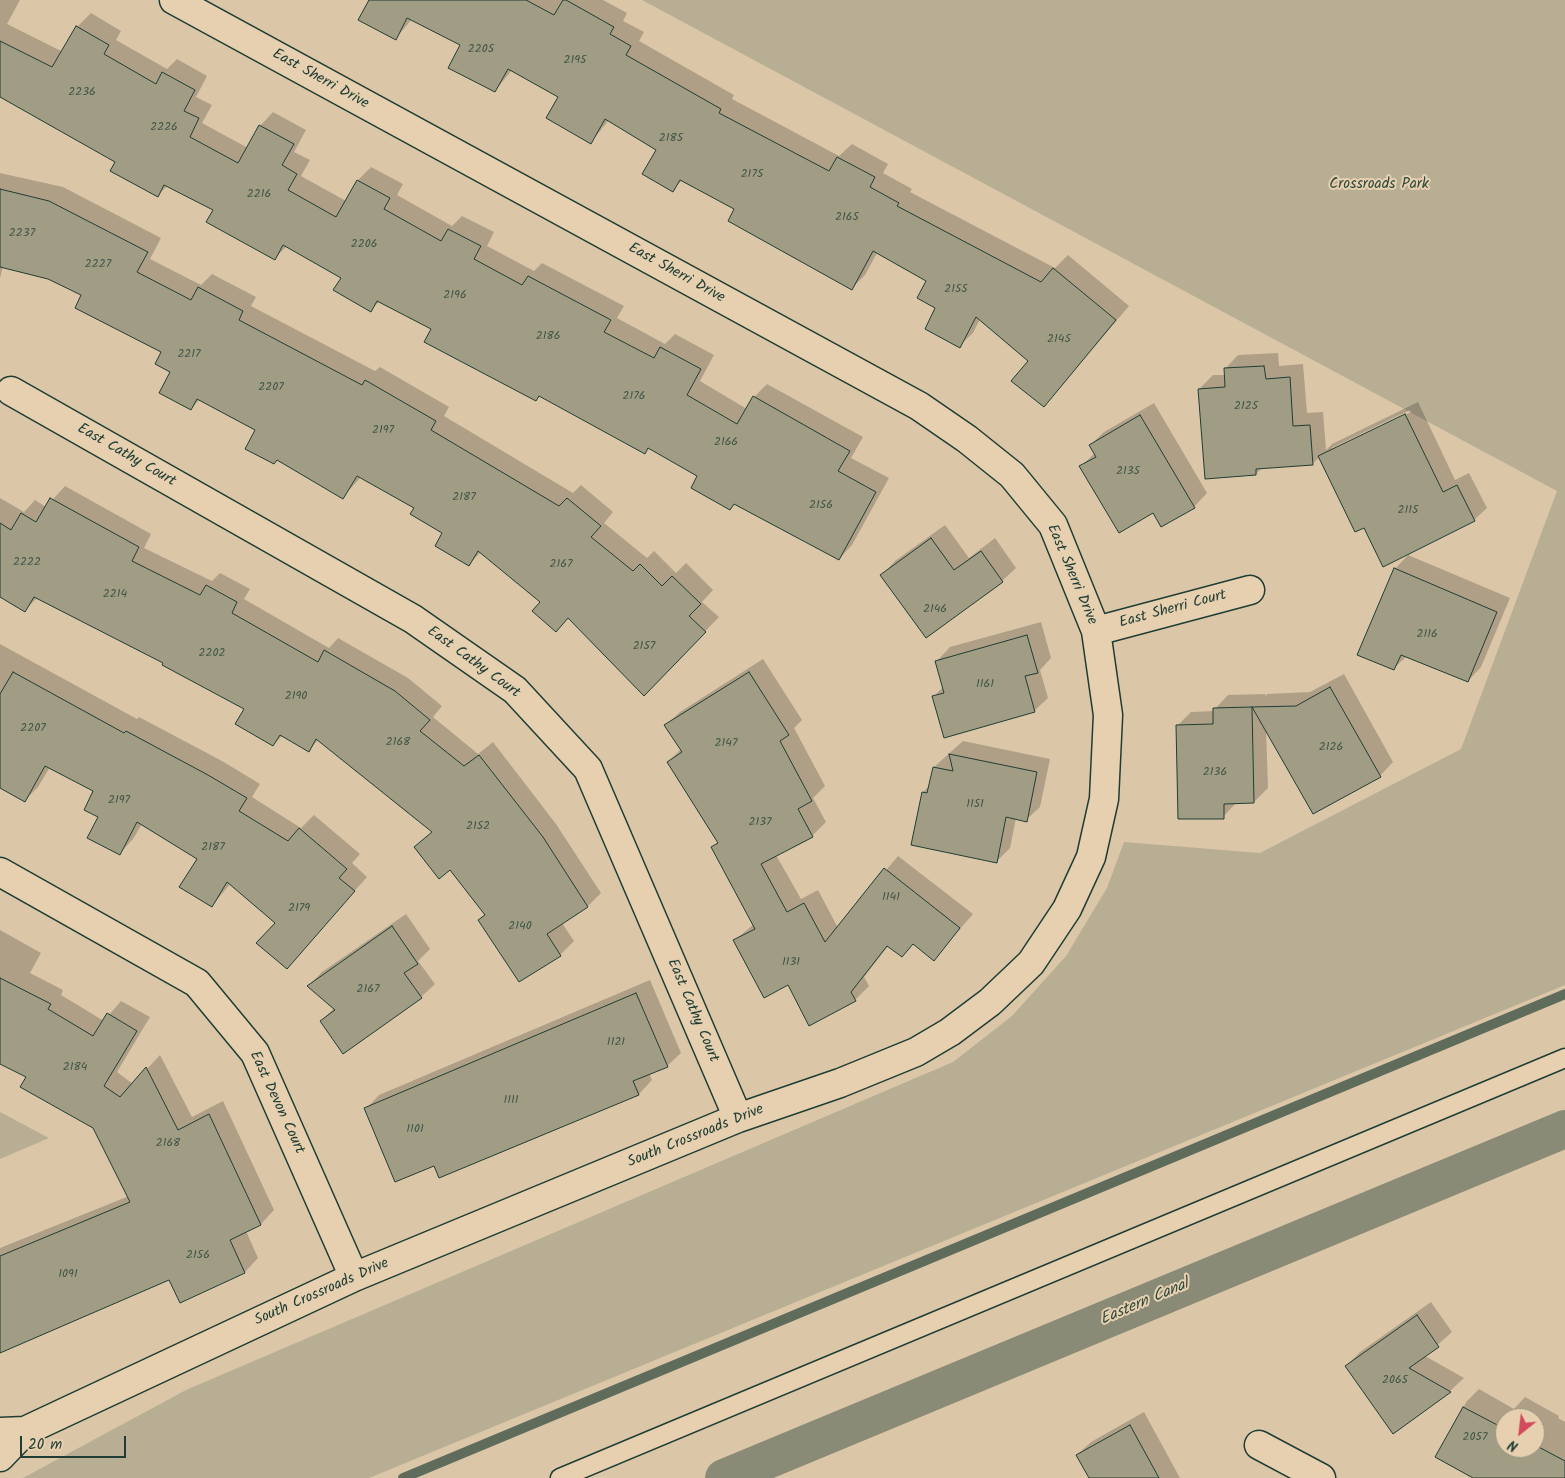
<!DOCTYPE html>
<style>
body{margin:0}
#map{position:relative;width:1565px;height:1478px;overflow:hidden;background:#dbc7a8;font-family:Kalam,sans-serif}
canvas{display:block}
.north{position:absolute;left:1495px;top:1408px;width:50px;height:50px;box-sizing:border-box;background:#e7d0b0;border:1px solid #97957e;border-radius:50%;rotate:209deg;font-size:14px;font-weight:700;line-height:20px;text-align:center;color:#1f3d34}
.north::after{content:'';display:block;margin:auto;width:18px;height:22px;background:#d1495b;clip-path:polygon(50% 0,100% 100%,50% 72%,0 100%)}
.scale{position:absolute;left:20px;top:1436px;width:106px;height:22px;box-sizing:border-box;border:2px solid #1f3d34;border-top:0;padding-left:6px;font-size:15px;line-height:18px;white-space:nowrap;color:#1f3d34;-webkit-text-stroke:4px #e7d0b0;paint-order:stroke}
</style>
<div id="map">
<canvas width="1565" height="1478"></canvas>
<div class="north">N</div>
<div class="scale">20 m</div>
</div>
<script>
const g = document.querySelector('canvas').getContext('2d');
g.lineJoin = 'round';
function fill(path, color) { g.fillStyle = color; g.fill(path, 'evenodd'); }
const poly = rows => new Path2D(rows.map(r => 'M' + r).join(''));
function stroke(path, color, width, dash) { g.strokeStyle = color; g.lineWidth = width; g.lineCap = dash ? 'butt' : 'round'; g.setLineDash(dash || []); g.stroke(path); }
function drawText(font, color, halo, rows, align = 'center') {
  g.font = font + ' Kalam,sans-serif'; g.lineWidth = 4; g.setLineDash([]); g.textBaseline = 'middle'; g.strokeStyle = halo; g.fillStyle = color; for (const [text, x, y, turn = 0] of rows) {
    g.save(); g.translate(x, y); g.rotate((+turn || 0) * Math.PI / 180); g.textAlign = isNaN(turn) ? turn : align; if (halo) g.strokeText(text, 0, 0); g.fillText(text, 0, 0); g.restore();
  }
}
const green = poly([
 [642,0,1565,0,1565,985,369,1478,23,1478,186,1390,953,1062,1012,1016,1066,956,1107,888,1124,842,1260,853,1461,749,1557,491],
 [0,1112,49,1138,0,1159]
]);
const shadow = poly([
 [0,0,20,0,7,24,63,52,77,27,91,13,121,31,116,40,167,69,177,59,207,76,196,97,212,105,202,123,248,148,260,126,273,112,306,130,294,152,310,160,301,176,346,201,358,180,371,167,403,184,397,195,452,226,462,216,494,232,487,246,534,271,542,263,624,306,617,318,665,344,675,334,714,355,700,381,747,409,754,397,767,384,863,437,851,458,889,478,852,545,839,559,735,503,730,509,699,476,650,447,645,452,540,395,536,399,432,328,380,301,370,310,342,278,287,246,275,258,214,209,168,185,158,195,117,161,0,95],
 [370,0,603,0,627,13,623,21,644,32,639,41,734,95,732,99,839,156,852,144,888,164,883,173,912,189,910,192,1055,268,1068,255,1129,306,1044,406,1030,360,980,319,973,333,959,346,937,308,928,281,877,253,865,275,852,288,735,209,682,180,673,190,658,149,609,120,591,142,560,97,512,70,495,91,462,45,412,19,396,38],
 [0,173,63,187,161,238,150,259,201,285,212,274,256,297,251,306,375,371,380,367,449,407,444,416,573,493,581,485,613,512,604,523,647,558,654,551,676,573,686,563,713,590,702,602,719,617,657,681,569,617,556,630,541,601,481,552,469,564,444,533,416,507,361,477,343,497,256,430,200,399,191,409,162,352,82,295,49,277,3,266,0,278],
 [1278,353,1279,366,1303,364,1307,413,1323,412,1326,450,1332,444,1418,402,1455,480,1469,473,1487,508,1474,520,1365,526,1320,457,1312,464,1263,467,1256,474,1199,389,1213,375,1225,375,1225,369,1238,355],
 [1410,410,1411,412,1332,450,1332,448],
 [1154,403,1207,493,1194,507,1153,511,1081,466,1095,453,1090,445,1104,432],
 [65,486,151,534,144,548,212,581,220,573,250,589,244,599,329,648,338,638,408,678,442,706,433,717,478,754,493,742,556,824,601,893,588,906,562,923,574,941,560,955,520,980,480,920,485,914,450,868,416,847,433,831,319,739,309,750,283,735,273,745,246,709,165,662,37,598,25,610,0,596,0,498,24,512,35,500,46,507],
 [945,525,969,558,995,538,1016,568,1002,581,882,575,895,561],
 [1408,555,1510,598,1481,667,1468,681,1407,656,1394,668,1395,569],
 [1041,622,1051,658,1040,670,1048,698,1034,711,933,697,944,686,937,661,950,647],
 [0,644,137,719,139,717,222,761,260,784,252,797,301,828,314,815,360,854,352,863,367,877,287,967,276,923,231,883,212,906,199,858,142,824,133,839,120,853,99,817,95,791,50,767,38,787,24,801,0,787],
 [763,659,802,720,794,728,825,786,813,798,826,822,812,836,776,855,801,899,818,890,838,928,898,856,973,914,934,959,914,943,902,955,889,945,864,977,869,986,855,1000,809,1024,788,984,734,941,754,924,712,848,718,842,668,762,681,749,666,725,680,712],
 [1344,674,1393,762,1380,776,1266,729,1268,788,1254,802,1237,802,1223,817,1177,726,1191,712,1215,711,1215,709,1228,695,1265,694,1265,696,1267,694,1310,692],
 [963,741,1050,759,1040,807,1026,820,1016,818,1010,848,996,862,923,792,930,785,934,767],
 [406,914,430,949,418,961,435,984,421,997,321,1021,334,1008,308,986,322,972],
 [0,930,41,953,30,973,63,990,61,995,104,1021,121,1001,150,1017,117,1072,133,1084,160,1055,192,1117,223,1101,274,1210,261,1224,246,1231,258,1258,245,1272,181,1302,170,1279,0,1351,0,1248,129,1196,94,1128,27,1077,0,1063],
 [650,980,681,1053,667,1066,649,1073,652,1080,639,1094,440,1177,435,1164,366,1109,379,1095],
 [1431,1302,1452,1332,1425,1356,1464,1378,1450,1391,1394,1432,1346,1366,1360,1352],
 [1479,1389,1514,1409,1525,1397,1559,1416,1558,1418,1565,1422,1565,1478,1477,1478,1436,1456,1467,1401],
 [1505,1418,1535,1418,1535,1448,1505,1448],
 [1144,1412,1180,1478,1090,1478,1077,1455,1091,1442]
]);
const stream = poly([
 [403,1478,1565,994]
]);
const canal = poly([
 [724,1478,1565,1129]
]);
const building = poly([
 [369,0,526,0,554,15,563,0,566,0,614,27,610,34,631,46,626,55,721,109,719,113,829,171,837,157,875,177,870,187,899,203,897,206,1041,282,1053,268,1116,320,1044,407,1011,381,1028,361,976,317,960,348,925,329,935,308,917,298,926,281,873,251,852,290,728,221,734,209,680,180,673,192,642,174,656,150,605,119,591,144,546,118,558,97,508,69,495,92,448,68,460,45,407,18,396,40,358,20,369,0],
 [76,26,109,45,104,54,156,84,162,72,195,90,184,111,199,118,190,137,238,163,259,125,294,144,282,165,297,174,288,190,336,217,357,180,390,198,384,209,441,241,448,229,481,246,474,259,522,285,528,276,611,320,604,332,654,358,660,347,701,369,687,395,737,424,753,396,850,451,838,471,876,492,839,560,734,504,730,510,691,488,697,476,648,448,645,454,539,396,536,401,424,342,431,329,377,301,371,312,333,290,341,278,283,245,275,260,206,222,213,210,164,185,158,197,110,171,115,162,0,97,0,41,52,67,76,26],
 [0,189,49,201,148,252,137,272,191,300,198,287,243,311,239,320,362,385,365,380,436,421,431,430,559,506,567,498,601,526,591,537,633,571,640,564,662,586,672,576,701,604,689,616,706,632,644,696,568,618,556,632,532,611,540,602,478,551,469,566,435,546,442,533,410,514,414,508,357,476,343,499,277,460,274,464,245,449,255,430,197,399,191,410,159,393,170,372,155,364,161,352,75,308,81,295,48,279,0,267,0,189],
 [1264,366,1266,379,1290,377,1293,426,1310,425,1313,465,1256,469,1256,475,1205,479,1198,389,1225,387,1224,368,1264,366],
 [1405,414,1443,492,1457,485,1475,521,1383,567,1364,528,1355,532,1318,456,1405,414],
 [1140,415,1195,508,1161,527,1153,513,1119,533,1079,466,1096,457,1089,445,1140,415],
 [50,498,139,547,132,561,200,595,206,585,237,602,232,613,318,662,324,650,395,691,430,720,420,731,464,766,479,755,543,837,588,907,547,934,561,956,519,982,478,920,485,915,450,870,439,879,414,847,432,832,316,739,309,752,280,735,273,746,235,724,244,709,162,665,163,663,34,597,25,612,0,597,0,523,11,530,21,513,36,522,50,498],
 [931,538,954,570,981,551,1003,582,926,638,880,575,931,538],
 [1394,568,1497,612,1468,682,1401,655,1394,670,1357,655,1394,568],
 [1027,635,1038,673,1025,676,1035,712,944,738,932,696,944,693,935,661,1027,635],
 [13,672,124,733,126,731,208,775,247,798,239,811,288,841,299,828,347,869,339,878,355,891,287,969,256,943,275,923,227,882,212,907,179,887,197,859,137,822,120,855,87,838,98,817,84,810,93,791,45,766,25,802,0,788,0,694,13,672],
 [749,672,789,735,780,741,812,801,798,809,813,837,761,864,787,912,804,903,825,942,884,868,960,928,934,961,913,944,902,957,887,946,851,992,856,1001,809,1026,788,985,764,998,733,940,755,929,711,847,718,843,667,762,682,752,664,725,749,672],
 [1330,687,1381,777,1313,814,1252,707,1296,706,1330,687],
 [1252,707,1254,803,1224,804,1224,819,1178,819,1176,725,1213,724,1213,708,1252,707],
 [949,754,1037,772,1027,822,1006,817,997,863,911,845,922,792,927,793,933,767,953,771,949,754],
 [392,926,418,964,404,973,422,998,343,1054,320,1021,335,1010,307,986,392,926],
 [0,978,51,1004,48,1009,93,1036,107,1013,137,1031,104,1086,120,1097,146,1067,178,1130,209,1114,261,1225,230,1240,245,1273,180,1303,169,1280,0,1353,0,1256,130,1202,93,1128,20,1087,26,1077,0,1064,0,978],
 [636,993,668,1067,633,1081,639,1095,439,1178,434,1166,395,1182,364,1108,636,993],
 [1417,1315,1439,1347,1409,1368,1451,1392,1393,1434,1345,1366,1417,1315],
 [1463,1407,1505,1429,1505,1448,1535,1448,1535,1445,1565,1461,1565,1478,1473,1478,1435,1457,1463,1407],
 [1130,1425,1159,1478,1089,1478,1076,1455,1130,1425]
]);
const service = poly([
 [560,1478,1565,1058]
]);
const minor = poly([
 [11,391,413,619,515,690,588,769,738,1118],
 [1096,631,1250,590],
 [0,872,197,983,255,1053,354,1277],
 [0,1432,25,1431,354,1277,738,1118,840,1083,916,1052,950,1032,990,1002,1031,963,1067,909,1091,857,1104,799,1108,715,1096,631,1053,525,1012,475,967,439,919,406,174,0],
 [1259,1445,1321,1478],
 [0,1457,25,1431]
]);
const numberNames = [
 ["2205",481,50],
 ["2195",575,61],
 ["2236",82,93],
 ["2226",164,128],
 ["2185",671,139],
 ["2175",752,175],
 ["2216",259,195],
 ["2165",847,218],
 ["2237",22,234],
 ["2206",364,245],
 ["2227",98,265],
 ["2155",956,290],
 ["2196",455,296],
 ["2186",548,337],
 ["2145",1059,340],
 ["2217",189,355],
 ["2207",271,388],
 ["2176",634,397],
 ["2125",1246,407],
 ["2197",383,431],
 ["2166",726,443],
 ["2135",1128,472],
 ["2187",464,498],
 ["2156",821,506],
 ["2115",1408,511],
 ["2222",27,563],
 ["2167",561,565],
 ["2214",115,595],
 ["2146",935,610],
 ["2116",1427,635],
 ["2157",644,647],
 ["2202",212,654],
 ["1161",985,685],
 ["2190",296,697],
 ["2207",33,729],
 ["2168",398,743],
 ["2147",726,744],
 ["2126",1331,748],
 ["2136",1215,773],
 ["2197",119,801],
 ["1151",975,805],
 ["2137",760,823],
 ["2152",478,827],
 ["2187",213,848],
 ["1141",891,898],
 ["2179",299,909],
 ["2140",520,927],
 ["1131",791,963],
 ["2167",368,990],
 ["1121",616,1043],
 ["2184",75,1068],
 ["1111",511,1101],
 ["1101",415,1130],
 ["2168",168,1144],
 ["2156",198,1256],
 ["1091",68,1275],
 ["2065",1395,1381],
 ["2057",1475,1438]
];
const streetNames = [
 ["East Sherri Drive",320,80,29],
 ["East Sherri Drive",676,274,29],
 ["East Cathy Court",126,456,30],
 ["East Sherri Drive",1071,575,67],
 ["East Sherri Court",1173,610,-15],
 ["East Cathy Court",473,663,36],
 ["East Cathy Court",692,1011,67],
 ["East Devon Court",276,1103,65],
 ["South Crossroads Drive",696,1137,-22],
 ["South Crossroads Drive",322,1293,-24]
];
const parkNames = [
 ["Crossroads Park",1379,185]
];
const waterNames = [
 ["Eastern Canal",1145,1303,-23]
];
fill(green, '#b8ae93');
fill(shadow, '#0003');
stroke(stream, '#5f6c5c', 10);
stroke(canal, '#898b76', 38);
fill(building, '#a19d84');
stroke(building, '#1f3d34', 1);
stroke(service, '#1f3d34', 21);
stroke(minor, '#1f3d34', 31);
stroke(service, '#e7d0b0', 18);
stroke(minor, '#e7d0b0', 28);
drawText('12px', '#405548', null, numberNames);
drawText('15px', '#1f3d34', '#e7d0b0', streetNames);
drawText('15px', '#2e483e', '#e7d0b0', parkNames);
drawText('italic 16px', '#2f493e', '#e7d0b0', waterNames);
</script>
